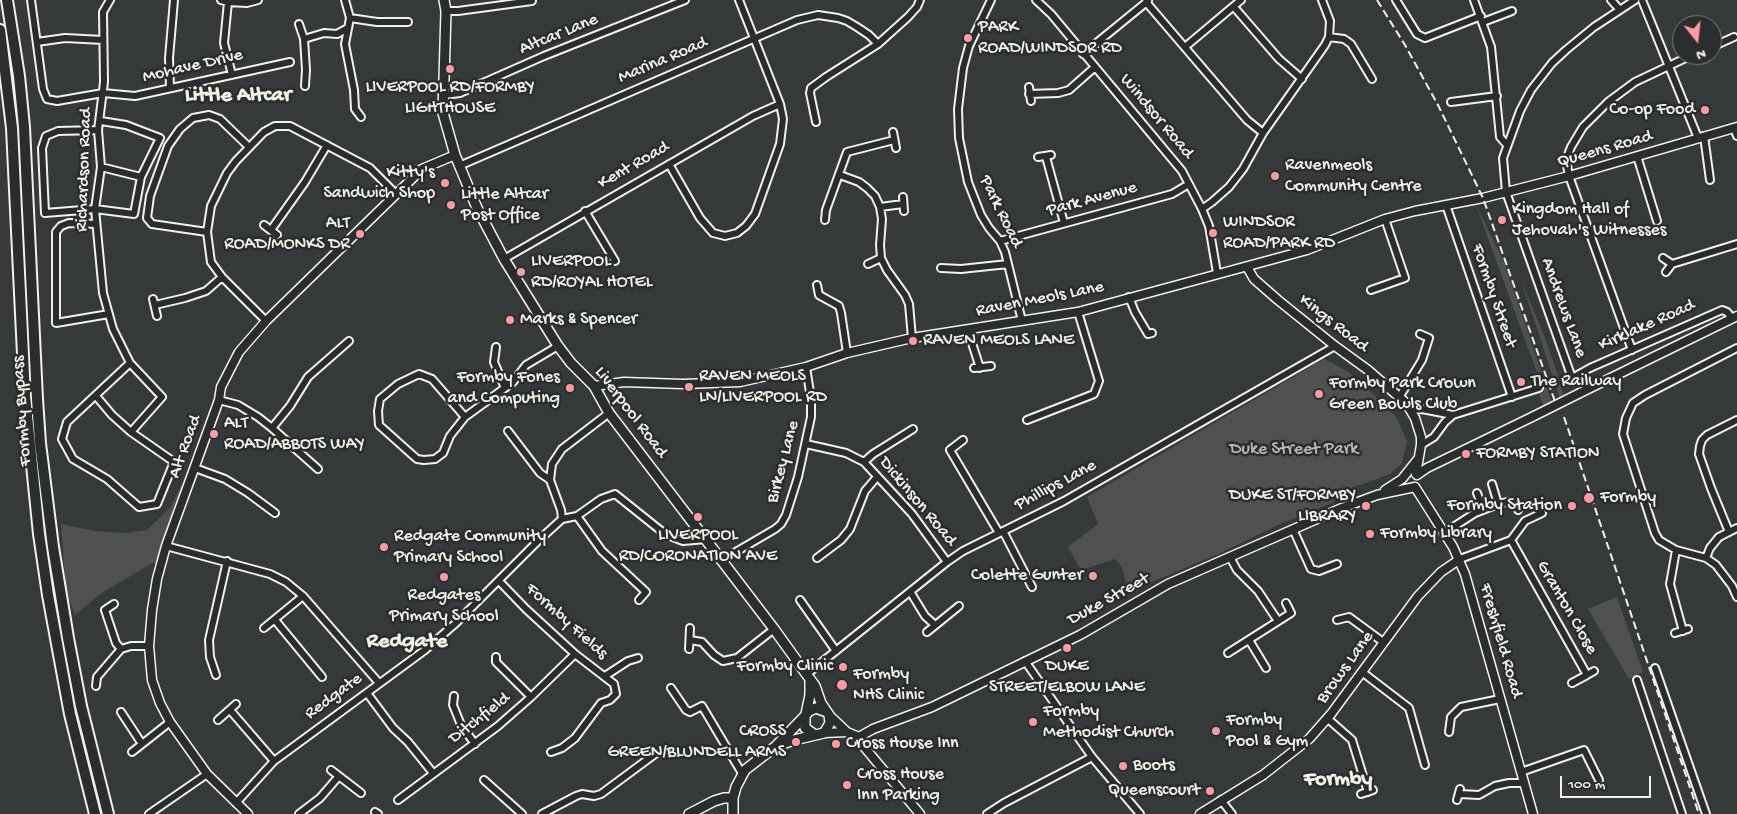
<!DOCTYPE html>
<style>
body{margin:0}
#map{position:relative;width:1737px;height:814px;overflow:hidden;background:#363939;font-family:"Gochi Hand",sans-serif}
canvas{display:block}
.north{position:absolute;left:1672px;top:15px;width:50px;height:50px;box-sizing:border-box;background:#2a2d2e;border:1px solid #7b7b78;border-radius:50%;rotate:164deg;font-size:14px;font-weight:700;line-height:20px;text-align:center;color:#f4f1e8}
.north::after{content:'';display:block;margin:auto;width:18px;height:22px;background:#ff9aa2;clip-path:polygon(50% 0,100% 100%,50% 72%,0 100%)}
.scale{position:absolute;left:1560px;top:776px;width:91px;height:22px;box-sizing:border-box;border:2px solid #f4f1e8;border-top:0;padding-left:6px;font-size:15px;line-height:18px;white-space:nowrap;color:#f4f1e8;-webkit-text-stroke:4px #2a2d2e;paint-order:stroke}
</style>
<div id="map">
<canvas width="1737" height="814"></canvas>
<div class="north">N</div>
<div class="scale">100 m</div>
</div>
<script>
const g = document.querySelector('canvas').getContext('2d');
g.lineJoin = 'round';
function fill(path, color) { g.fillStyle = color; g.fill(path, 'evenodd'); }
const poly = rows => new Path2D(rows.map(r => 'M' + r).join(''));
function stroke(path, color, width, dash) { g.strokeStyle = color; g.lineWidth = width; g.lineCap = dash ? 'butt' : 'round'; g.setLineDash(dash || []); g.stroke(path); }
function drawText(font, color, halo, rows, align = 'center') {
  g.font = font + ' "Gochi Hand",sans-serif'; g.lineWidth = 5; g.setLineDash([]); g.textBaseline = 'middle'; g.strokeStyle = halo; g.fillStyle = color; for (const [text, x, y, turn = 0] of rows) {
    g.save(); g.translate(x, y); g.rotate((+turn || 0) * Math.PI / 180); g.textAlign = isNaN(turn) ? turn : align; if (halo) g.strokeText(text, 0, 0); g.fillText(text, 0, 0); g.restore();
  }
}
const green = poly([
 [1476,205,1504,262,1553,406,1545,410,1539,394,1544,392],
 [1521,280,1542,330,1557,372,1565,400,1561,402],
 [1324,359,1347,371,1384,404,1398,420,1407,442,1402,463,1390,474,1341,492,1332,503,1278,525,1220,553,1147,584,1129,595,1122,567,1115,559,1081,570,1068,547,1098,524,1087,497],
 [184,480,161,562,151,564,103,592,75,615,66,592,61,524,95,531,127,533,147,530,170,508],
 [1617,597,1643,672,1629,679,1588,609]
]);
const minor = poly([
 [31,0,43,89,47,99,57,101,103,93,135,96,290,62],
 [110,0,103,12,104,82,98,130,101,167,95,209,103,293,113,329,130,363,162,397,131,432],
 [221,0,228,2,247,3,258,0],
 [345,0,350,18,345,44,354,90,355,109,361,117],
 [991,0,969,46,963,68,958,109,959,138,968,182,981,215,989,228,1000,241,1005,252,1022,321],
 [1036,0,1051,14,1182,171,1202,209,1209,226,1217,273],
 [1396,0,1417,34,1425,38,1481,16],
 [1474,0,1491,47,1500,137,1507,145],
 [1611,0,1620,10],
 [1635,0,1594,27,1566,50,1552,63,1531,90,1520,111,1503,158,1506,192,1572,378,1590,368,1722,310,1727,312,1732,318],
 [1642,0,1698,138],
 [228,2,224,43,232,75],
 [1146,2,1247,120,1263,133],
 [1234,7,1279,59,1302,79],
 [446,11,458,11,532,1],
 [350,18,377,22,408,22],
 [1483,22,1512,11],
 [299,24,304,39,324,33,337,34,348,28],
 [1329,37,1344,39,1351,44,1372,79],
 [304,39,306,70,305,86],
 [37,42,65,38,103,40],
 [1185,47,1241,0],
 [1712,47,1734,37],
 [1083,54,1148,1],
 [1029,87,1031,101],
 [170,88,169,58,174,0],
 [1029,94,1058,93,1069,90,1095,67],
 [444,95,460,93,544,56,685,0],
 [1451,102,1497,96],
 [816,122,810,93,811,88,826,77,878,44,908,17,917,7,920,0],
 [1734,128,1737,136],
 [98,130,58,131,46,136,42,148,45,213,95,209,134,214,141,177,160,138,126,125,101,121],
 [893,132,896,148],
 [1704,136,1710,180],
 [1637,156,1657,221],
 [1038,157,1051,155],
 [1046,157,1064,223],
 [669,164,700,218,713,233,725,236,737,233,746,226,755,214,780,144,783,119,780,104,739,0],
 [459,166,797,20,818,15,838,18,847,21,857,27,869,35,878,44],
 [101,167,141,177],
 [840,175,859,182,867,188,875,196,880,207,882,219,880,245,881,258,887,270,905,295,909,304,912,338],
 [903,197,904,211],
 [1446,205,1512,397],
 [880,207,903,204],
 [1202,209,1212,202,1229,187,1243,169,1263,133,1325,45,1329,37,1330,21,1322,0],
 [585,211,615,261],
 [825,220,826,210,847,152,894,140],
 [96,224,69,223,61,226,56,232,56,323,109,314],
 [264,225,277,235],
 [271,230,305,182,327,145],
 [207,232,152,224,147,218,150,196,168,146,180,129,193,118,209,115,220,119,249,147],
 [1000,241,1172,194,1189,184],
 [1663,258,1672,264,1666,272],
 [504,259,753,116,780,104],
 [868,264,881,258],
 [1672,264,1737,244],
 [941,268,961,269,1008,264],
 [817,285,819,295,839,306,841,313,847,353],
 [1371,290,1405,278,1385,219],
 [1129,297,1135,312,1148,334,1152,333],
 [153,299,157,316],
 [155,305,185,298,206,291,222,277],
 [266,321,222,277,211,262,207,232,211,206,227,173,236,161,264,132,275,126,290,126,370,168,396,194],
 [969,329,970,337,980,368],
 [496,347,494,362,505,388],
 [1737,348,1645,395,1633,403,1626,418,1623,434,1655,533,1659,540,1676,550,1706,558,1716,565,1732,586,1737,597],
 [1632,350,1569,176,1566,160,1571,147,1583,127,1608,102,1635,82,1692,55],
 [974,368,991,366],
 [96,396,112,415,131,432,174,462,157,504,139,507,107,479,73,459,62,439,67,422,130,363],
 [1400,396,1422,360,1429,338,1420,334],
 [219,400,238,405,258,417,272,428,318,469],
 [1411,410,1422,409,1453,415],
 [465,417,432,379,419,374,398,384,380,399,378,411,379,425,417,459,424,460,435,459,443,453,450,436,465,417,513,382,526,365,558,346],
 [1027,420,1094,394,1099,381,1078,312],
 [272,428,290,406,308,377,349,341],
 [508,431,540,473,550,480],
 [963,440,950,450,999,533],
 [806,444,846,453,864,462,912,514,947,562],
 [1421,445,1434,437,1445,422,1453,415,1539,388],
 [864,462,873,454,913,429],
 [195,468,225,479,248,493,275,513],
 [1477,493,1483,509],
 [1498,504,1511,501,1514,502,1518,510],
 [577,516,602,551,646,592,639,600],
 [562,519,577,516,601,499,615,494,665,534,683,541,706,539],
 [562,519,561,510,550,480,552,464,562,449,609,413],
 [1293,529,1311,569,1319,571,1337,564],
 [1003,531,1032,587],
 [1729,532,1711,488,1699,454,1700,446,1702,440,1707,435,1737,420],
 [1444,533,1475,513,1498,504,1492,484],
 [1511,540,1587,675,1572,683],
 [166,546,270,574,286,582,303,596,379,683],
 [1676,550,1670,584,1683,631],
 [1230,557,1237,570,1258,591,1278,621],
 [817,558,841,540,850,529,865,491,877,477],
 [1706,558,1710,548,1719,537,1737,528],
 [1460,559,1511,540,1525,521,1542,513],
 [722,560,775,529,781,524,786,515,798,477,811,417,811,399,806,367],
 [499,581,526,609,575,654,614,684,616,694,610,700,601,703,575,738,562,748,551,752],
 [911,593,925,616,935,625],
 [800,600,836,651],
 [114,604,105,610,116,643,121,649,131,646,149,646],
 [275,620,322,677],
 [1337,620,1349,617,1383,642],
 [264,628,303,596],
 [927,632,959,606],
 [1675,633,1688,629],
 [690,640,702,642,714,655,723,661,737,658,774,629],
 [1249,640,1266,668],
 [689,649,690,628],
 [1228,653,1291,613,1286,603],
 [496,657,496,662,531,697],
 [1025,661,1092,757,1140,814],
 [1655,668,1706,814],
 [1362,672,1409,708,1425,765],
 [807,674,947,562,963,551,1064,501,1335,346],
 [216,675,210,657,209,640,227,561],
 [1587,675,1594,671],
 [605,676,628,661,638,658],
 [1637,680,1682,814],
 [96,686,97,677,121,649],
 [671,688,686,710,690,712,702,706,743,775],
 [367,693,393,728,408,742,433,773],
 [454,696,453,705,461,725,475,744],
 [230,710,274,761],
 [121,712,142,744],
 [1327,718,1352,740,1368,792],
 [218,720,236,704],
 [1449,732,1451,717,1461,707,1500,699],
 [132,752,170,722],
 [331,770,361,793],
 [1521,772,1584,750,1599,780],
 [484,780,522,814],
 [1361,794,1373,790],
 [1460,794,1479,795,1495,786,1509,783,1524,783],
 [398,800,498,726,531,697,575,654],
 [1221,800,1232,814],
 [1457,800,1460,789],
 [236,803,274,761,425,650,456,623,539,540,562,519],
 [375,812,378,814],
 [149,814,207,774],
 [299,814,320,798,339,776],
 [542,814,576,796,582,794,594,796,601,794,655,754,666,749],
 [987,814,1004,803,1092,757]
]);
const tertiary = poly([
 [1247,267,1254,279,1278,300,1335,346,1368,370,1406,403,1415,418,1421,437,1421,445,1416,474],
 [594,386,624,382,683,384,740,382,806,367,847,353,912,338,1078,312,1307,250,1385,219,1415,211,1483,198,1569,176,1737,127],
 [1580,393,1737,316],
 [1417,475,1427,468,1534,416],
 [1415,487,1453,547,1465,574,1533,814],
 [1385,490,1402,479,1418,459],
 [829,715,847,732],
 [824,733,847,732,859,737,865,748,920,814],
 [859,737,873,729,932,707,1080,635,1168,584,1342,508,1377,495,1415,487],
 [248,814,207,774,170,722,160,703,152,680,149,646,152,610,157,579,166,546,219,400,221,387,239,352,266,321,422,169,455,155],
 [1200,814,1263,775,1309,739,1331,714,1418,596,1441,572,1460,559]
]);
const secondary = poly([
 [444,0,446,11,443,113,455,155,477,208,504,259,558,346,571,363,594,386,609,413,774,629,815,686,821,703,829,715,830,723,824,733,794,740,776,746],
 [806,714,810,695,810,682],
 [815,735,805,728,805,716,809,711,816,708,827,712],
 [689,814,714,801,724,798,733,798],
 [733,814,733,798,736,787,745,770,776,746,805,716]
]);
const trunk = poly([
 [7,0,19,76,24,127,37,399,40,443,53,547,68,638,81,706,108,814],
 [0,30,12,128,25,396,39,534,48,595,70,714,95,814]
]);
const rail = poly([
 [1377,0,1405,45,1438,105,1483,198,1558,410],
 [1564,417,1699,814]
]);
const tertiaryBridge = poly([
 [1534,416,1580,393]
]);
const markers = [
 [968,38,5,"#ff9aa2"],
 [450,69,5,"#ff9aa2"],
 [1705,110,5,"#ff9aa2"],
 [1275,176,5,"#ff9aa2"],
 [445,183,5,"#ff9aa2"],
 [451,205,5,"#ff9aa2"],
 [1502,220,5,"#ff9aa2"],
 [1213,233,5,"#ff9aa2"],
 [360,234,5,"#ff9aa2"],
 [521,272,5,"#ff9aa2"],
 [510,320,5,"#ff9aa2"],
 [913,341,5,"#ff9aa2"],
 [1521,382,5,"#ff9aa2"],
 [689,387,5,"#ff9aa2"],
 [570,388,5,"#ff9aa2"],
 [1319,394,5,"#ff9aa2"],
 [214,434,5,"#ff9aa2"],
 [1466,454,5,"#ff9aa2"],
 [1589,498,6,"#ff9aa2"],
 [1366,506,5,"#ff9aa2"],
 [1572,506,5,"#ff9aa2"],
 [698,517,5,"#ff9aa2"],
 [1370,534,5,"#ff9aa2"],
 [384,547,5,"#ff9aa2"],
 [1093,576,5,"#ff9aa2"],
 [444,577,5,"#ff9aa2"],
 [1067,648,5,"#ff9aa2"],
 [843,667,5,"#ff9aa2"],
 [842,685,6,"#ff9aa2"],
 [1033,722,5,"#ff9aa2"],
 [1216,731,5,"#ff9aa2"],
 [796,742,5,"#ff9aa2"],
 [836,744,5,"#ff9aa2"],
 [1123,766,5,"#ff9aa2"],
 [847,785,5,"#ff9aa2"],
 [1210,791,5,"#ff9aa2"]
];
const poiNames = [
 ["PARK",978,28],
 ["ROAD/WINDSOR RD",978,49],
 ["LIVERPOOL RD/FORMBY",450,88,"center"],
 ["LIGHTHOUSE",450,109,"center"],
 ["Co-op Food",1695,110,"right"],
 ["Ravenmeols",1285,166],
 ["Community Centre",1285,187],
 ["Kitty's",435,173,"right"],
 ["Sandwich Shop",435,194,"right"],
 ["Little Altcar",461,195],
 ["Post Office",461,216],
 ["Kingdom Hall of",1512,210],
 ["Jehovah's Witnesses",1512,231],
 ["WINDSOR",1223,223],
 ["ROAD/PARK RD",1223,244],
 ["ALT",350,224,"right"],
 ["ROAD/MONKS DR",350,245,"right"],
 ["LIVERPOOL",531,262],
 ["RD/ROYAL HOTEL",531,283],
 ["Marks & Spencer",520,320],
 ["RAVEN MEOLS LANE",923,341],
 ["RAVEN MEOLS",699,377],
 ["LN/LIVERPOOL RD",699,398],
 ["Formby Fones",560,378,"right"],
 ["and Computing",560,399,"right"],
 ["The Railway",1531,382],
 ["Formby Park Crown",1329,384],
 ["Green Bowls Club",1329,405],
 ["ALT",224,424],
 ["ROAD/ABBOTS WAY",224,445],
 ["FORMBY STATION",1476,454],
 ["DUKE ST/FORMBY",1356,496,"right"],
 ["LIBRARY",1356,517,"right"],
 ["Formby",1600,498],
 ["Formby Station",1562,506,"right"],
 ["Formby Library",1380,534],
 ["LIVERPOOL",698,536,"center"],
 ["RD/CORONATION AVE",698,557,"center"],
 ["Redgate Community",394,537],
 ["Primary School",394,558],
 ["Colette Gunter",1083,576,"right"],
 ["Redgates",444,596,"center"],
 ["Primary School",444,617,"center"],
 ["Formby Clinic",833,667,"right"],
 ["DUKE",1067,667,"center"],
 ["STREET/ELBOW LANE",1067,688,"center"],
 ["Formby",853,675],
 ["NHS Clinic",853,696],
 ["Formby",1043,712],
 ["Methodist Church",1043,733],
 ["Formby",1226,721],
 ["Pool & Gym",1226,742],
 ["CROSS",786,732,"right"],
 ["GREEN/BLUNDELL ARMS",786,753,"right"],
 ["Cross House Inn",846,744],
 ["Boots",1133,766],
 ["Cross House",857,775],
 ["Inn Parking",857,796],
 ["Queenscourt",1200,791,"right"]
];
const streetNames = [
 ["Altcar Lane",559,35,-22],
 ["Marina Road",663,61,-23],
 ["Mohave Drive",193,67,-13],
 ["Windsor Road",1156,117,50],
 ["Queens Road",1605,150,-16],
 ["Kent Road",634,166,-30],
 ["Richardson Road",85,170,-88],
 ["Park Avenue",1092,200,-15],
 ["Park Road",1000,212,64],
 ["Formby Street",1493,296,71],
 ["Raven Meols Lane",1040,300,-11],
 ["Andrews Lane",1563,308,70],
 ["Kings Road",1333,324,38],
 ["Kirklake Road",1647,326,-24],
 ["Formby Bypass",23,411,-94],
 ["Liverpool Road",630,413,53],
 ["Alt Road",186,447,-70],
 ["Birkey Lane",784,462,-75],
 ["Phillips Lane",1056,486,-28],
 ["Dickinson Road",917,502,50],
 ["Duke Street",1109,600,-29],
 ["Granton Close",1566,608,60],
 ["Formby Fields",566,622,42],
 ["Freshfield Road",1500,641,74],
 ["Brows Lane",1346,668,-54],
 ["Redgate",334,697,-36],
 ["Ditchfield",480,719,-38]
];
const parkNames = [
 ["Duke Street Park",1294,450]
];
const districtNames = [
 ["Little Altcar",238,97],
 ["Redgate",407,643],
 ["Formby",1338,781]
];
fill(green, '#4e514f');
stroke(minor, '#f4f1e8', 10);
stroke(tertiary, '#f4f1e8', 11);
stroke(secondary, '#f4f1e8', 12);
stroke(trunk, '#f4f1e8', 14);
stroke(minor, '#2a2d2e', 6);
stroke(tertiary, '#2a2d2e', 8);
stroke(secondary, '#2a2d2e', 9);
stroke(trunk, '#2a2d2e', 10);
stroke(rail, '#f4f1e8', 2, [8, 4]);
stroke(tertiaryBridge, '#f4f1e8', 11, []);
stroke(tertiaryBridge, '#2a2d2e', 8);
for (const [x, y, r, color] of markers) { const dot = new Path2D(); dot.arc(x, y, r, 0, 2 * Math.PI); g.fillStyle = color; g.fill(dot); stroke(dot, '#2a2d2e', 2); }
drawText('18px', '#f4f1e8', '#2a2d2e', poiNames, 'left');
drawText('18px', '#f4f1e8', '#2a2d2e', streetNames);
drawText('18px', '#bab9b2', '#2a2d2e', parkNames);
drawText('bold 22px', '#f4f1e8', '#2a2d2e', districtNames);
</script>
